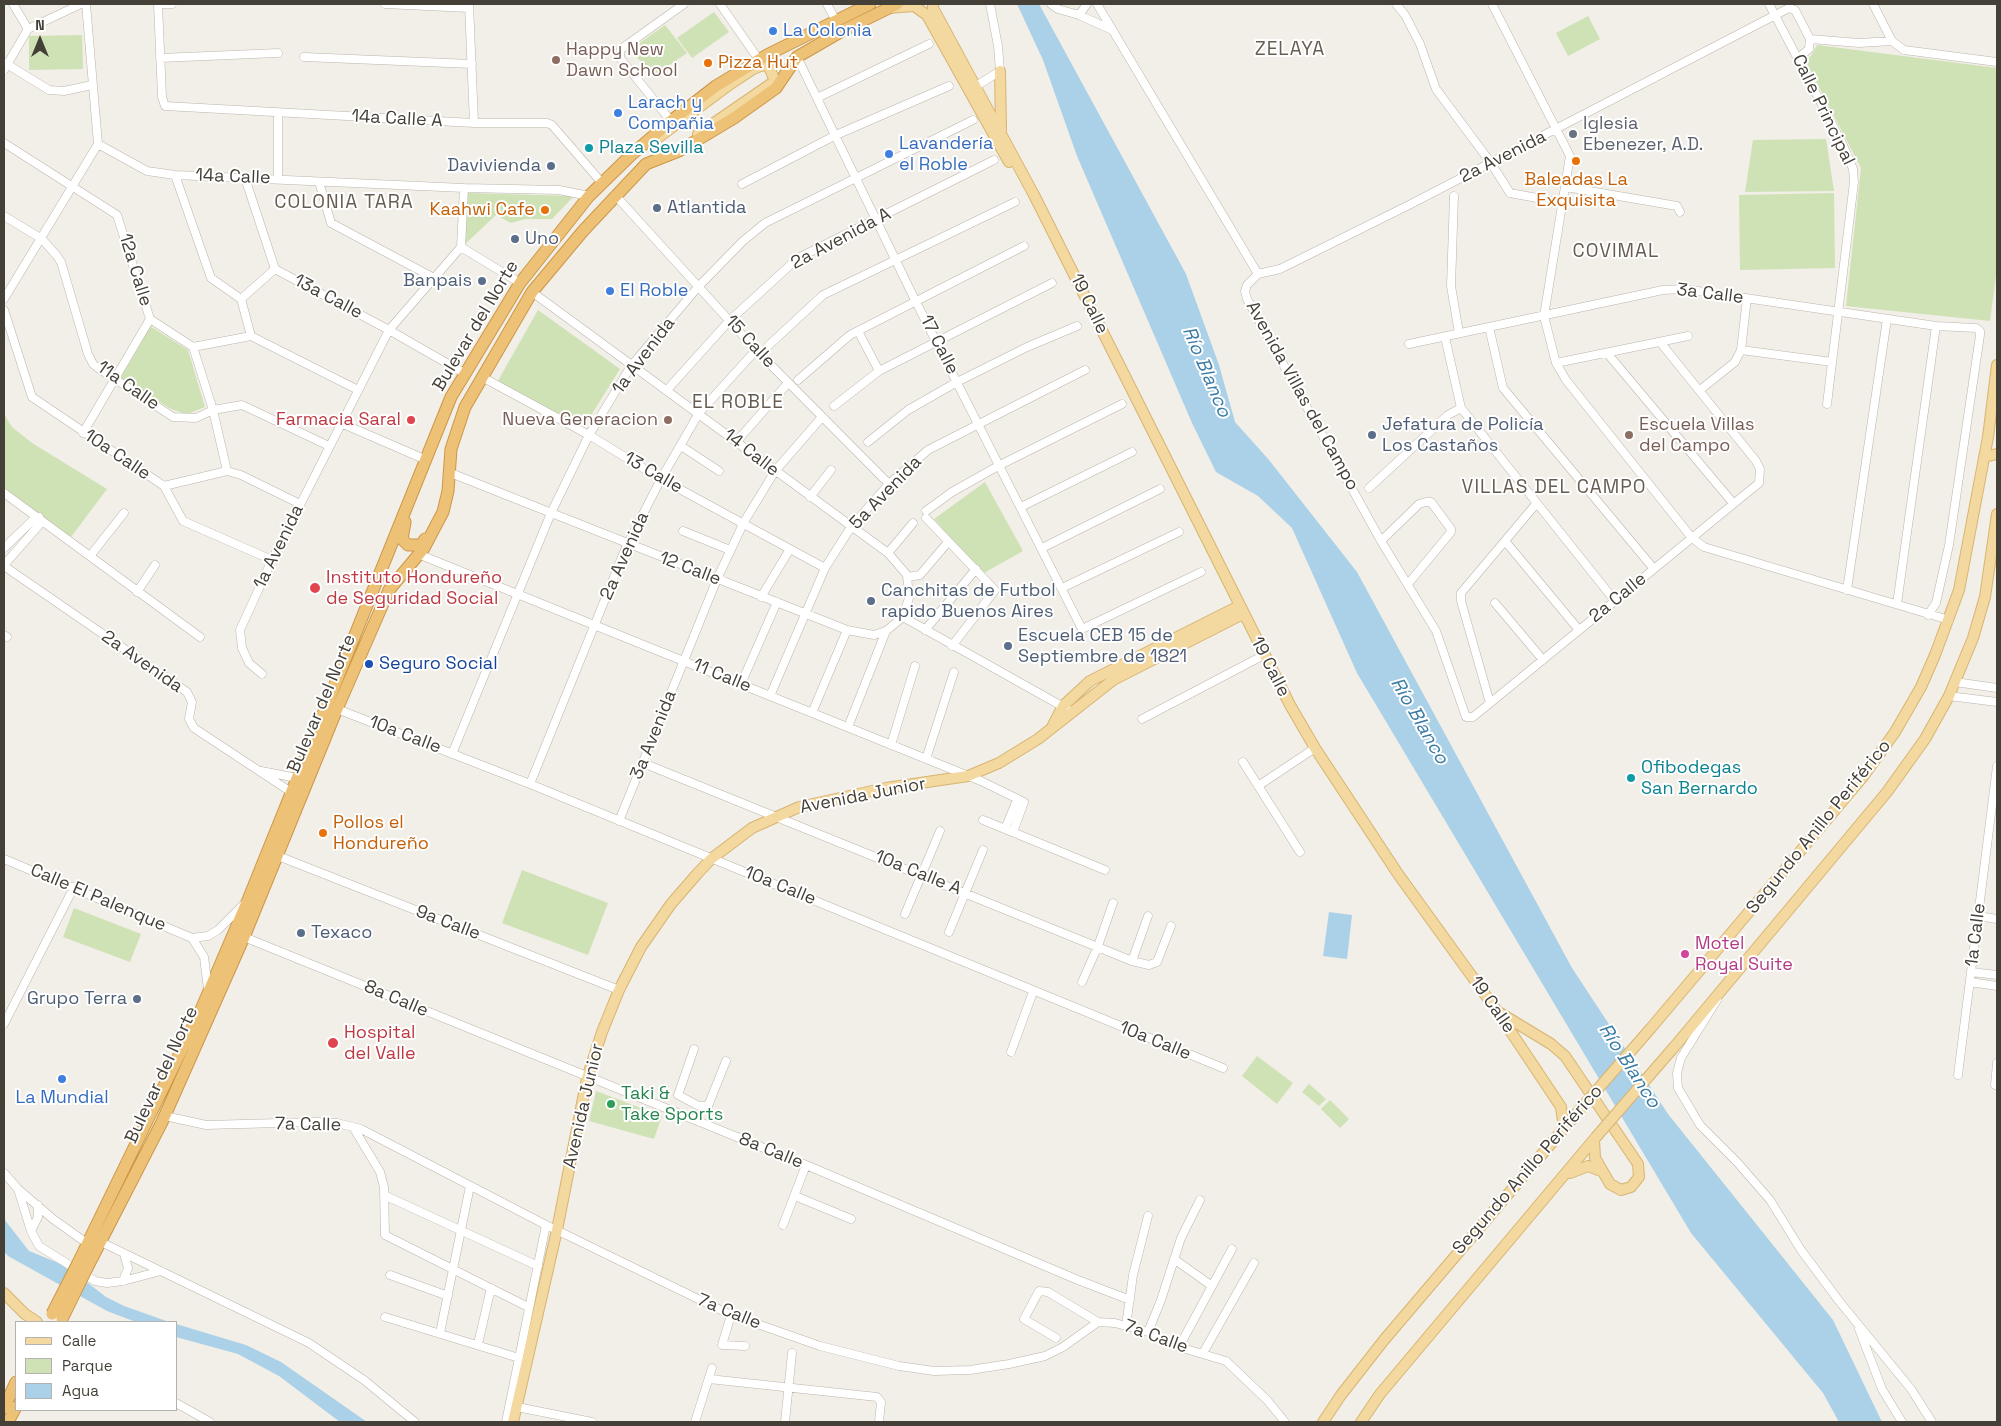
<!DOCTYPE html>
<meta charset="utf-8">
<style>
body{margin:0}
#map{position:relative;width:2001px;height:1426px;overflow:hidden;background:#f2eee8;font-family:"Space Grotesk",sans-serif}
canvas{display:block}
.frame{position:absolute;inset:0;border:5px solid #443f37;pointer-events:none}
.legend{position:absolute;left:15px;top:1321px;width:162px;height:90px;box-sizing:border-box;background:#fff;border:1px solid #b4b2af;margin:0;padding:6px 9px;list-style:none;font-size:15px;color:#443f37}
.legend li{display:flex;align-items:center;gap:10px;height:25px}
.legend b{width:25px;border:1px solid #b4b2af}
.north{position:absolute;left:15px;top:15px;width:50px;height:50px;-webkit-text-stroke:4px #fff;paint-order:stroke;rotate:0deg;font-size:14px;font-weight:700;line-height:20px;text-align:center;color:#443f37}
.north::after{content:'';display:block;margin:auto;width:18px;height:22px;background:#443f37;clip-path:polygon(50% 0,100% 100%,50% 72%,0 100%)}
</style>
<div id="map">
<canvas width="2001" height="1426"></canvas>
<div class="frame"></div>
<ul class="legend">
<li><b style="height:6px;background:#f3d89f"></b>Calle</li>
<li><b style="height:14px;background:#cfe2b5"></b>Parque</li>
<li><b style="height:14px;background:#aad1e8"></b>Agua</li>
</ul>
<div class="north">N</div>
</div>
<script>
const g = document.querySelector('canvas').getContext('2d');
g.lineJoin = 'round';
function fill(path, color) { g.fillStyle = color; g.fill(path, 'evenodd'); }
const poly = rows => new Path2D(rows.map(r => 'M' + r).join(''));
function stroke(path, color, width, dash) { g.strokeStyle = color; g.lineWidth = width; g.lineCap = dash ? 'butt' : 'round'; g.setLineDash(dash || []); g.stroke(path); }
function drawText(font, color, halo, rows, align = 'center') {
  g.font = font + ' "Space Grotesk",sans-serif'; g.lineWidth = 4; g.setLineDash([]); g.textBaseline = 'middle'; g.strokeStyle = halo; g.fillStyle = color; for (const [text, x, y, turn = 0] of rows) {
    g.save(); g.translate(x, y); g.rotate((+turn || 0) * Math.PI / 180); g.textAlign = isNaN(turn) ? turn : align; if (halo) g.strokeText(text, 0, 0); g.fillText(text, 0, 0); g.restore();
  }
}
const green = poly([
 [714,12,729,32,692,58,677,38],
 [1588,16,1600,39,1568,56,1556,33],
 [665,25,687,53,652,77,631,49],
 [82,35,83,69,29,70,29,36],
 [1817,45,1997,68,1997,269,1990,321,1846,306,1861,168,1805,60,1811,56],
 [1826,139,1834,191,1745,192,1753,140],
 [466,193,574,196,552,219,525,219,511,223,496,215,463,246],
 [1834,193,1835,268,1740,270,1739,195],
 [538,310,620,369,580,433,495,386],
 [150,326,188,350,205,407,190,413,183,413,171,409,119,377],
 [4,414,12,427,32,443,107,489,71,537,4,489],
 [985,482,1023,551,982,574,934,519],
 [522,870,608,903,588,955,502,923],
 [74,908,141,934,130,962,63,937],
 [1257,1056,1293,1083,1277,1104,1242,1076],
 [1309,1084,1326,1099,1319,1106,1302,1092],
 [596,1091,662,1116,654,1139,589,1121],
 [1330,1100,1349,1119,1340,1128,1321,1109]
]);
const water = poly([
 [1017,4,1039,4,1186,274,1219,365,1235,422,1269,460,1357,572,1572,968,1668,1114,1833,1320,1882,1422,1839,1422,1823,1393,1691,1233,1357,673,1292,528,1258,496,1216,472,1192,423,1077,156,1043,60],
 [1329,912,1352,915,1347,959,1323,956],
 [4,1219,29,1251,66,1266,106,1297,124,1306,169,1322,136,1322,107,1311,8,1256,4,1252],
 [176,1324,246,1345,281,1362,367,1422,340,1422,279,1376,238,1354,176,1337]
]);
const minor = poly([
 [13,4,28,29],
 [86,4,98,144],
 [158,4,162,97,165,106,474,123,547,123,552,125,602,183],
 [158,4,172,4],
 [385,4,469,8],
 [469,4,474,123],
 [720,4,759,60],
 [827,4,836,21],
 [1051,4,1058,9,1079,15,1110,29],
 [1097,4,1258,274],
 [1396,4,1405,15,1420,44,1436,89,1491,163,1510,193,1564,203],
 [1492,4,1570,156,1544,316,1556,363,1566,380,1692,538,1704,547,1949,620],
 [1769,4,1842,143,1853,169,1854,182,1827,404],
 [1873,4,1892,41,1904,50,1997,62],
 [1079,15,1087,4],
 [1810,39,1859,43,1892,41],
 [304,57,472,64],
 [797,57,915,300,1082,629,1201,572],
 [160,58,278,53],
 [5,63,49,90,64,91,92,85],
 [4,70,28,29,81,4],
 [973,88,1000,71,998,46,990,4],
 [817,98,929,44],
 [671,121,620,58,620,53,621,49,684,4],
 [4,143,117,215,150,319,193,347,251,336,358,390],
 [98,144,147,171,175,175,464,188,559,190,589,196],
 [175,175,211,278,241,299],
 [245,178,275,269,389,330,464,373],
 [278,179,278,113],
 [319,182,331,223,434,278],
 [742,184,836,135,949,86],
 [1566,187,1677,206,1680,212],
 [464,188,461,247,520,283],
 [615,195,756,350,889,484],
 [1454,196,1451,286,1459,333],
 [4,216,42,239,57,256,61,262,88,354,93,364,98,368,173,417,196,418,213,410,242,405,329,446],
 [4,299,98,144],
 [4,310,32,397,164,486,183,521,272,560],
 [1489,327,1503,388,1654,569],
 [858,331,879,371],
 [251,336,241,299,275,269],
 [1445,337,1461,408,1615,601],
 [1660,342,1756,461,1760,469,1759,483,1473,717,1466,717,1436,631,1381,541,1247,299,1245,291,1247,285,1258,274,1280,269,1409,205,1789,8,1795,10,1810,39,1809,49,1798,58],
 [1409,344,1663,290,1684,289,1936,326,1976,328,1980,331,1980,335,1949,545,1936,603,1928,615],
 [768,346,823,295,1015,202],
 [193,347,213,410,227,471],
 [1741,350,1832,362],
 [1607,353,1733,503],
 [1556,363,1688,336],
 [482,377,589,435,661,479,825,568],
 [798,380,850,335,1024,246],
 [667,390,729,321,798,258,994,160],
 [1700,390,1735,362,1741,350,1747,298],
 [834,406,879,371,1052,283],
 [341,423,424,459],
 [83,433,150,319],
 [737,441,788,383],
 [868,442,908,410,957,382,1027,347,1077,326],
 [681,446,719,471],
 [448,472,847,630,874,635,886,631,903,617,909,598,907,575,888,553,532,292],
 [164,486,227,471,241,475,300,504],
 [1369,488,1448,415,1461,408],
 [4,493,200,637],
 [810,497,831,470],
 [1021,507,1132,452],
 [926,511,952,492,1000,465,1122,404],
 [926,518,995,590,952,646],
 [683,531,730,550],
 [1381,541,1419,504,1426,502,1431,502,1451,529,1451,532,1408,584],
 [1505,541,1579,630],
 [4,548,34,519,39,517,40,524,4,565],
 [1042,548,1160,489],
 [888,553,913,523],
 [418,554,981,781,1024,802,1013,832],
 [90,556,124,513],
 [4,566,187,692,192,702,189,719,194,728,291,792],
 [908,577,920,575,948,542],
 [1062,588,1179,532],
 [1847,590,1887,319],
 [137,592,155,565],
 [761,597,790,549],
 [1495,603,1543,660],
 [1897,604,1936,326],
 [903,617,1067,709],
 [925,630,976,569],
 [4,635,7,637],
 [262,674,249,663,242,648,240,630,272,560,389,330,461,247],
 [1955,682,1997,688],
 [741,684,777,602],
 [770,696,825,568,851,527,889,484,928,450,1085,370],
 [1949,696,1997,702],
 [1490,703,1461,601,1461,593,1536,504],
 [337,709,530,784,1223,1068],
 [812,713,847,630],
 [1142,719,1264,655],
 [848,727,886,631],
 [891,745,915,666],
 [452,754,551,513,589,435,631,366,698,287,743,241,765,223,973,120],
 [926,759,954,672],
 [1243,762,1300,852],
 [643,763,1132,961,1149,965,1157,962,1171,926],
 [261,771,297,778],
 [530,784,627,545,661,479,699,413,756,350],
 [1258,786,1315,748],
 [983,820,1105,870],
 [619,821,717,579,744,522,775,471,822,417],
 [1005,829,1017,800],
 [278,856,619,990],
 [4,859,192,938,208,936,218,930,244,904],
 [905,914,940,831],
 [1978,916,1997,919],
 [949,932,983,850],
 [244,937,806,1165,1078,1280,1130,1300],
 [192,938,204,957,208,989],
 [1132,961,1148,916],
 [1971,972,1997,975],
 [1082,982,1098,946,1113,903],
 [1970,982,1997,986],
 [1717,1000,1681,1058,1677,1073,1678,1088,1700,1125,1737,1162,1770,1200,1801,1250,1839,1301,1911,1389,1932,1422],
 [4,1024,74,887],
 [694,1049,678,1095,699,1106,708,1106,726,1061],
 [1011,1052,1033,992],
 [1958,1075,1997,766],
 [1995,1085,1997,1063],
 [165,1116,206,1125,316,1122,337,1123,361,1129,546,1225,729,1314,820,1346,899,1366,934,1371,970,1370,1009,1364,1045,1356,1063,1347,1098,1322,1115,1323,1148,1332,1179,1347,1226,1361,1267,1400,1285,1422],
 [353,1127,380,1172,384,1187,385,1235,528,1307],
 [4,1173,18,1189,53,1219,88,1244],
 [18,1189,31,1231,39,1246,95,1281,107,1283,123,1281,161,1271],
 [384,1195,538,1266],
 [795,1196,851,1219],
 [783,1225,806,1165],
 [31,1231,38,1217,38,1205],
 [101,1242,309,1343,364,1380,415,1422],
 [1174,1259,1212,1286],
 [390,1275,448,1296],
 [123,1281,128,1268,124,1254],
 [731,1315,722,1345,745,1346],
 [385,1317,519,1358],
 [1126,1326,1133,1275,1148,1216],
 [1859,1329,1882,1389,1902,1422],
 [1148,1332,1161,1300,1181,1238,1200,1200],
 [440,1333,470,1186],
 [1056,1338,1024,1319,1039,1291,1048,1292,1098,1322],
 [478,1344,491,1288],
 [1179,1347,1232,1249],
 [1203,1353,1254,1263],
 [709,1379,877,1397,881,1402,879,1422],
 [176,1403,210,1422],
 [517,1407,592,1422],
 [506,1422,546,1225],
 [695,1422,712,1368],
 [785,1422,792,1353]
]);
const major = poly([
 [933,4,933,8,1034,195,1290,705,1315,748,1398,874,1497,1011,1561,1107,1564,1128],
 [888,8,914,6,927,15,1009,162],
 [1000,71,1001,130],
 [655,140,729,85,753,69,763,65,769,67,775,81,698,134],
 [1984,457,1997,454],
 [1053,725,1063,706,1090,681,1239,606],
 [1500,1013,1551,1044,1565,1056,1638,1164,1639,1177,1631,1187,1621,1190,1610,1184,1595,1158,1594,1140],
 [1651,1028,1862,778,1895,732,1921,687,1935,655,1959,590,1988,437,1997,365],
 [1675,1046,1887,792,1925,739,1949,696,1973,638,1985,597,1997,514],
 [1570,1173,1588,1166,1601,1171],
 [4,1293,25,1314,37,1322],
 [513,1422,557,1230,587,1078,602,1032,619,990,641,947,671,904,697,874,711,859,752,828,799,807,886,788,968,776,999,763,1038,739,1113,680,1243,614],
 [1323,1422,1341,1395,1384,1340,1583,1106],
 [1361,1422,1380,1394,1596,1137]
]);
const highway = poly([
 [405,522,402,539,408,545,421,545,425,539],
 [78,1263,200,1012,248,900,451,397,520,283,589,196,631,155,671,121,716,86,767,55,870,4],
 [87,1268,162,1122,244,937,337,709,389,590,424,548,443,512,448,491,451,449,465,407,532,292,583,231,646,164,679,151,734,118,776,88,797,57,842,31,897,4],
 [4,1408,16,1382],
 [8,1422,16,1407]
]);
const majorBridge = poly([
 [1583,1106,1651,1028],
 [1596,1137,1675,1046]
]);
const highwayBridge = poly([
 [52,1314,78,1263],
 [62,1319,87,1268]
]);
const markers = [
 [773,31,5,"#3f7fe0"],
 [556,60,5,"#8d6e63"],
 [708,63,5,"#e8710a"],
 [618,113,5,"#3f7fe0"],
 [1573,134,5,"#6b7280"],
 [589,148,5,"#0f9aa8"],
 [889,154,5,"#3f7fe0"],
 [1576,161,5,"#e8710a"],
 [551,166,5,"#5c6f8a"],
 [657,208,5,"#5c6f8a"],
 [545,210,5,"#e8710a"],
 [515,239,5,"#5c6f8a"],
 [482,281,5,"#5c6f8a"],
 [610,291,5,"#3f7fe0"],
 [411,420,5,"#e0444e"],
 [668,420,5,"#8d6e63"],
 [1372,435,5,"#5c6f8a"],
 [1629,435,5,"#8d6e63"],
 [315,588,6,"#e0444e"],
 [871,601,5,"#5c6f8a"],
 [1008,646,5,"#5c6f8a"],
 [369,664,5,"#1a4fb4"],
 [1631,778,5,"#0f9aa8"],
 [323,833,5,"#e8710a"],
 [301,933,5,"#5c6f8a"],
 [1685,954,5,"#d1479c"],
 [137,999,5,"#5c6f8a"],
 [333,1043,6,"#e0444e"],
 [62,1079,5,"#3f7fe0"],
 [611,1104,5,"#2e9e5b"]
];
const shopNames = [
 ["La Colonia",783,31],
 ["Larach y",628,103],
 ["Compañia",628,124],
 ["Lavandería",899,144],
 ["el Roble",899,165],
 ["El Roble",620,291],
 ["La Mundial",62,1098,"center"]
];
const educationNames = [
 ["Happy New",566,50],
 ["Dawn School",566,71],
 ["Nueva Generacion",658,420,"right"],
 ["Escuela Villas",1639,425],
 ["del Campo",1639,446]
];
const foodNames = [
 ["Pizza Hut",718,63],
 ["Baleadas La",1576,180,"center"],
 ["Exquisita",1576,201,"center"],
 ["Kaahwi Cafe",535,210,"right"],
 ["Pollos el",333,823],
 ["Hondureño",333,844]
];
const streetNames = [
 ["Calle Principal",1823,110,64],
 ["14a Calle A",397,119,3],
 ["2a Avenida",1503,157,-27],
 ["14a Calle",233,177,2],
 ["2a Avenida A",841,239,-28],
 ["12a Calle",135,270,73],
 ["3a Calle",1710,294,7],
 ["13a Calle",328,297,28],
 ["19 Calle",1089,304,64],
 ["Bulevar del Norte",476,326,-59],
 ["15 Calle",750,342,47],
 ["17 Calle",939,345,63],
 ["1a Avenida",644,356,-53],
 ["11a Calle",128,386,35],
 ["Avenida Villas del Campo",1302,396,61],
 ["14 Calle",751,453,38],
 ["10a Calle",117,455,34],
 ["13 Calle",653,473,30],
 ["5a Avenida",886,493,-46],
 ["1a Avenida",279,547,-64],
 ["2a Avenida",625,556,-66],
 ["12 Calle",690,569,21],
 ["2a Calle",1618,598,-39],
 ["2a Avenida",142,662,35],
 ["19 Calle",1270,667,63],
 ["11 Calle",722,676,22],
 ["Bulevar del Norte",322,704,-67],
 ["10a Calle",405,735,21],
 ["3a Avenida",654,735,-68],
 ["Avenida Junior",863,796,-11],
 ["Segundo Anillo Periférico",1819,827,-51],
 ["10a Calle A",918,873,22],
 ["10a Calle",780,886,22],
 ["Calle El Palenque",98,898,23],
 ["9a Calle",448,923,21],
 ["1a Calle",1976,935,-83],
 ["8a Calle",396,999,23],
 ["19 Calle",1492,1005,55],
 ["10a Calle",1155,1041,22],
 ["Bulevar del Norte",162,1075,-65],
 ["Avenida Junior",584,1106,-77],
 ["7a Calle",308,1125,1],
 ["8a Calle",771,1151,22],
 ["Segundo Anillo Periférico",1528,1170,-49],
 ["7a Calle",729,1312,22],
 ["7a Calle",1156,1337,20]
];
const worshipNames = [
 ["Iglesia",1583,124],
 ["Ebenezer, A.D.",1583,145]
];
const cultureNames = [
 ["Plaza Sevilla",599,148],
 ["Ofibodegas",1641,768],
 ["San Bernardo",1641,789]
];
const serviceNames = [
 ["Davivienda",541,166,"right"],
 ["Atlantida",667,208],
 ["Uno",525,239],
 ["Banpais",472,281,"right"],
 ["Jefatura de Policía",1382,425],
 ["Los Castaños",1382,446],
 ["Canchitas de Futbol",881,591],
 ["rapido Buenos Aires",881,612],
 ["Escuela CEB 15 de",1018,636],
 ["Septiembre de 1821",1018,657],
 ["Texaco",311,933],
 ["Grupo Terra",127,999,"right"]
];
const healthNames = [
 ["Farmacia Saral",401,420,"right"],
 ["Instituto Hondureño",326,578],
 ["de Seguridad Social",326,599],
 ["Hospital",344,1033],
 ["del Valle",344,1054]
];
const transitNames = [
 ["Seguro Social",379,664]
];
const hotelNames = [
 ["Motel",1695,944],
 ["Royal Suite",1695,965]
];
const leisureNames = [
 ["Taki &",621,1094],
 ["Take Sports",621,1115]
];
const neighbourhoodNames = [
 ["ZELAYA",1290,50],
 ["COLONIA TARA",344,203],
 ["COVIMAL",1616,252],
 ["EL ROBLE",738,403],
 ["VILLAS DEL CAMPO",1554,488]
];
const waterNames = [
 ["Río Blanco",1206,372,67],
 ["Río Blanco",1419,721,60],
 ["Río Blanco",1629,1066,57]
];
fill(green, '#cfe2b5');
fill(water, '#aad1e8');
stroke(minor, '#bcb5ab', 9);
stroke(major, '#d7b471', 12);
stroke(highway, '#cc9647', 13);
stroke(minor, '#fff', 8);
stroke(major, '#f3d89f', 10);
stroke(highway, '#eec276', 11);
stroke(majorBridge, '#d7b471', 12, []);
stroke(highwayBridge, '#cc9647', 13, []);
stroke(majorBridge, '#f3d89f', 10);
stroke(highwayBridge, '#eec276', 11);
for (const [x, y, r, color] of markers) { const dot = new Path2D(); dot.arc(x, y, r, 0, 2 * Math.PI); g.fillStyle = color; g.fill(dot); stroke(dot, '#fff', 2); }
drawText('18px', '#366cbe', '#fff', shopNames, 'left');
drawText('18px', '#785e54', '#fff', educationNames, 'left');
drawText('18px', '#c56008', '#fff', foodNames, 'left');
drawText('18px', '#443f37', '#fff', streetNames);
drawText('18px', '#5b616d', '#fff', worshipNames, 'left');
drawText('18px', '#0d838f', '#fff', cultureNames, 'left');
drawText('18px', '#4e5e75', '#fff', serviceNames, 'left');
drawText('18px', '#be3a42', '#fff', healthNames, 'left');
drawText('18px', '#164399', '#fff', transitNames, 'left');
drawText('18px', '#b23c85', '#fff', hotelNames, 'left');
drawText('18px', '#27864d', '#fff', leisureNames, 'left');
g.letterSpacing = '1px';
drawText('19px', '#665c4f', '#fff', neighbourhoodNames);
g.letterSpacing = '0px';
drawText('italic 19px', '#3c7ca4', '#fff', waterNames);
</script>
